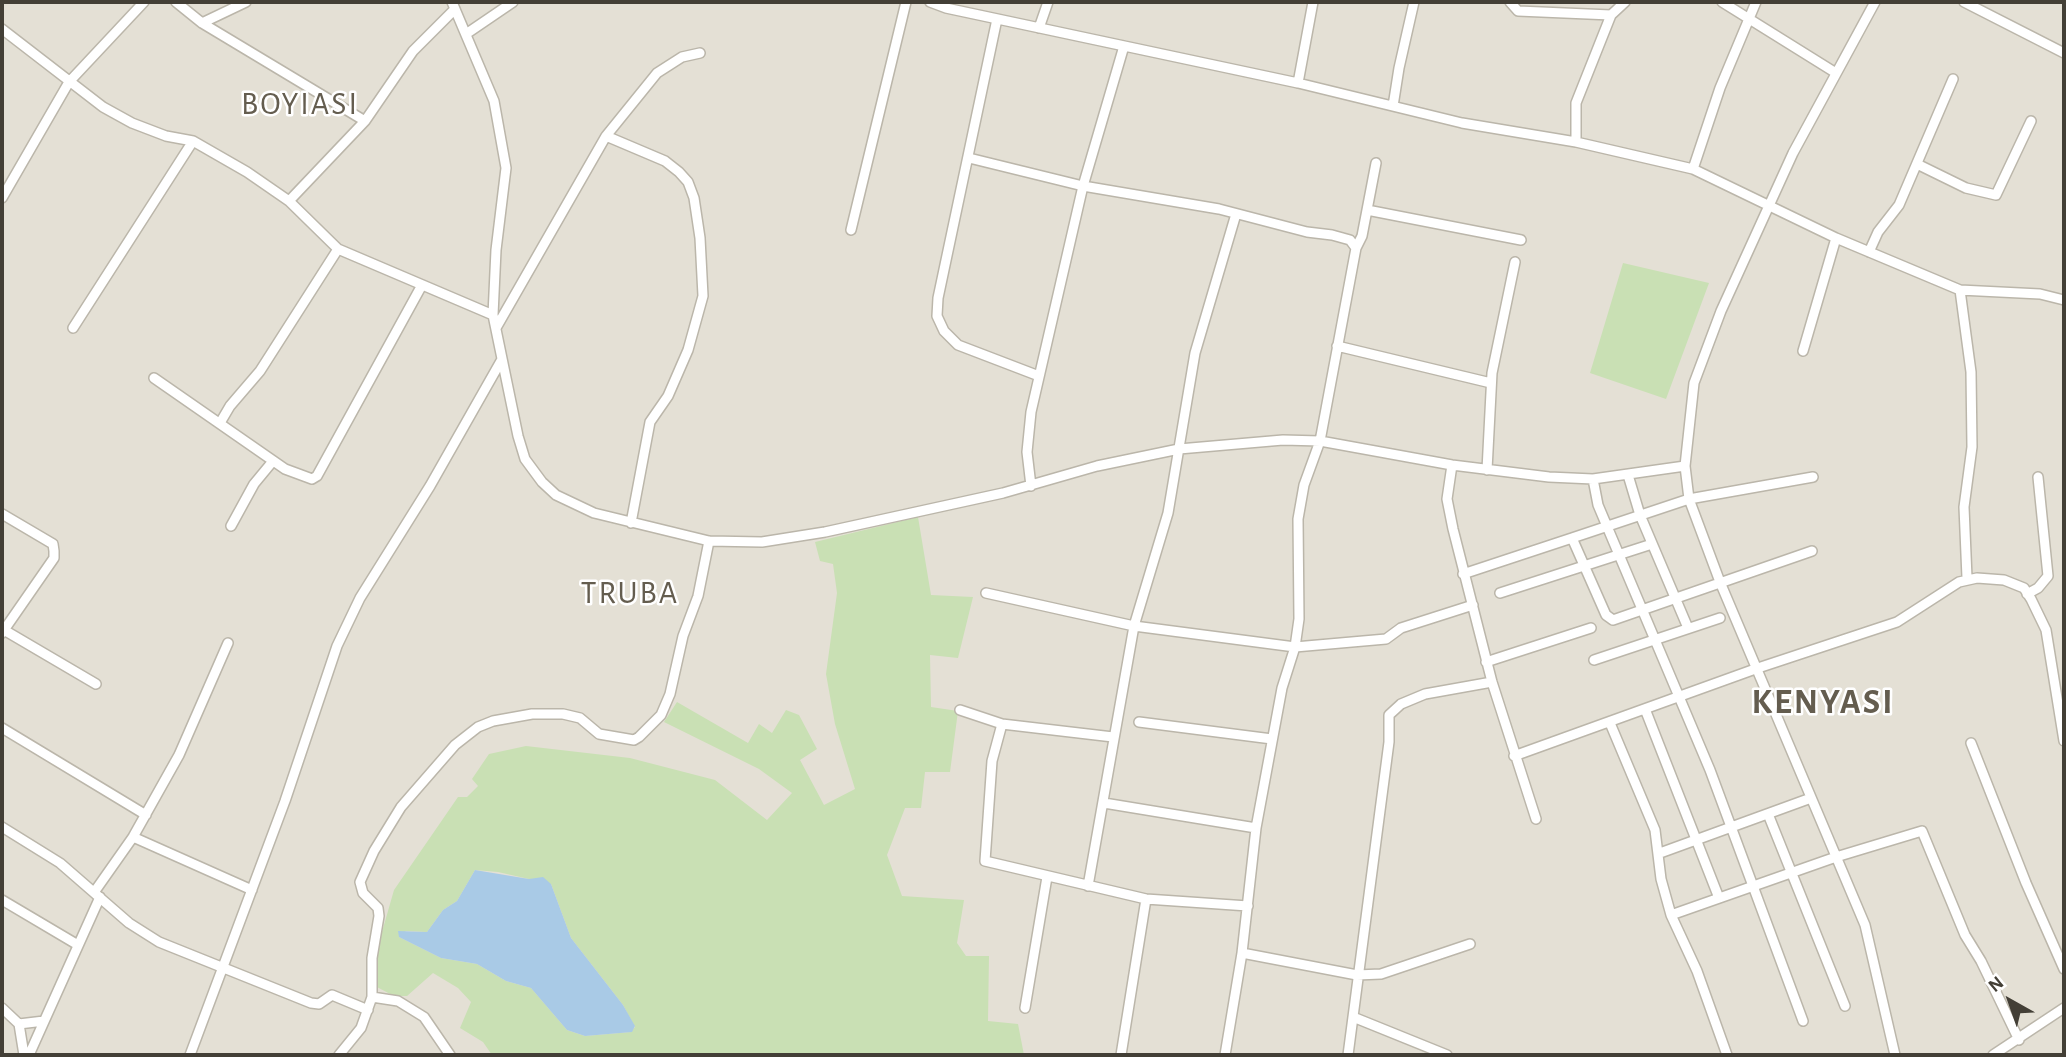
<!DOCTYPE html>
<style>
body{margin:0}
#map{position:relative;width:2066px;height:1057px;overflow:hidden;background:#f1eee6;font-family:"Alegreya Sans",sans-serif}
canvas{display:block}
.frame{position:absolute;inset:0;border:4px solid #433f36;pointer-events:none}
.north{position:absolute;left:1975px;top:966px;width:70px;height:70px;-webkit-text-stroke:5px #fff;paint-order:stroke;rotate:320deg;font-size:19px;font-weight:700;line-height:28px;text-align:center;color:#433f36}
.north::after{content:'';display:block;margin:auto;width:24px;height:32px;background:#433f36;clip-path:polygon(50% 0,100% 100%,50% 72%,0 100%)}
</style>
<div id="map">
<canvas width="2066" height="1057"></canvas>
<div class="frame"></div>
<div class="north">N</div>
</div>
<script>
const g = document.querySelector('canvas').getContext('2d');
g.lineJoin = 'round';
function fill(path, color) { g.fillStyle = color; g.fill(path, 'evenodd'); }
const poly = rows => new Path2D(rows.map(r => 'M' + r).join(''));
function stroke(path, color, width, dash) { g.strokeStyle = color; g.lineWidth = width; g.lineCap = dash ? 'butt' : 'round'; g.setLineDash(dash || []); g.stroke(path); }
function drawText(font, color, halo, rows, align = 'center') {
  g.font = font + ' "Alegreya Sans",sans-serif'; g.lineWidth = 5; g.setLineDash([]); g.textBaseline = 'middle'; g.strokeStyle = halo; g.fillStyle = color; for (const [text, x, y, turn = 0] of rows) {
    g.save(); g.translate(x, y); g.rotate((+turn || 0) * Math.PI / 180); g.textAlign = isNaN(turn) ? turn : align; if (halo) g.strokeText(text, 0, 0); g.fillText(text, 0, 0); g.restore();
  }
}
const residential = poly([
 [2,2,2064,2,2064,1055,2,1055]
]);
const green = poly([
 [1623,263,1709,283,1666,399,1590,373],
 [918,517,931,595,973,597,958,658,930,655,931,707,958,711,950,772,925,772,921,808,905,808,887,855,902,896,964,900,957,943,966,956,989,956,988,1021,1018,1024,1024,1055,492,1055,483,1042,460,1028,471,1002,458,988,433,973,407,996,394,996,375,986,378,946,394,890,458,797,467,797,478,786,472,779,489,754,526,746,630,758,715,780,767,820,792,793,759,769,664,722,677,702,748,743,759,724,772,733,786,710,799,715,817,749,800,760,824,805,855,789,835,724,826,674,837,593,833,564,820,561,815,542],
 [475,870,498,872,551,884,571,938,623,1005,635,1027,631,1032,585,1036,567,1030,531,988,506,981,477,964,441,958,399,937,406,931,427,932,443,910,457,901]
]);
const water = poly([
 [475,870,529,879,543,877,551,884,571,938,623,1005,635,1026,632,1032,585,1036,567,1030,531,988,506,981,477,964,441,958,399,937,398,931,427,932,443,910,457,901]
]);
const minor = poly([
 [176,2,202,23,365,121],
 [452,2,494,101,506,168,496,250,493,315,518,436,525,459,542,482,556,495,594,513,709,541,762,542,825,532,1003,493,1097,466,1179,449,1283,440,1320,441,1452,465,1549,477,1593,479,1685,466],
 [930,2,946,8,1298,83,1462,123,1576,142,1693,169,1836,238,1960,290,1971,372,1972,447,1964,507,1967,578],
 [1510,2,1518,11,1611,15,1576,103,1576,142],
 [1722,2,1836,73],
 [1875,2,1793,153,1721,311,1694,383,1685,466,1689,499,1720,582,1865,925,1895,1055],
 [1964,2,2064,53],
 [1611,15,1625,2],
 [997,19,938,298,937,316,944,331,958,345,1039,376],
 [202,23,246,2],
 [1039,28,1048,2],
 [2,29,103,107,132,123,166,136,193,141,247,172,289,201,338,249,493,315],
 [466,34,513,2],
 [1298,83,1313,2],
 [1393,106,1399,68,1414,2],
 [606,136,665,161,679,172,688,182,694,198,700,238,703,296,688,350,668,396,650,422,631,523],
 [969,158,1083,186,1219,209,1307,232,1332,235,1350,240,1356,248,1320,441,1304,485,1298,519,1299,619,1295,647,1282,688,1256,828,1242,953,1225,1055],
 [1917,164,1966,188,1996,195,2031,121],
 [1693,169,1720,88,1756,2],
 [2,198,69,82,144,2],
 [289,201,365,121,413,51,455,9],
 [1367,210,1521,240],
 [851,230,906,2],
 [1356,248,1362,236,1376,163],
 [1869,252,1878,232,1899,205,1953,79],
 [1960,290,2040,294,2064,300],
 [73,328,193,141],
 [496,328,606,136,657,73,682,57,700,53],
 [1337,346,1491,383],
 [1803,351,1836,238],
 [154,378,285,469,312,479,317,476,422,285],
 [220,423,230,406,260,371,338,249],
 [1452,465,1447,499,1453,529,1492,682,1536,819],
 [1487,470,1492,373,1515,262],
 [1628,475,1640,515,1688,628],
 [1593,479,1598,505,1710,770,1803,1021],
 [1031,486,1027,452,1031,412,1083,186,1124,46],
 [2,514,53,544,54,551,54,558,2,633],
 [231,526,254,484,273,461],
 [1812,551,1613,620,1606,615,1572,538,1689,499,1813,477],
 [1463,574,1572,538],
 [986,593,1134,626,1295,647,1386,639,1401,628,1473,605],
 [1500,593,1652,544],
 [2027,594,2038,588,2048,576,2038,477],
 [4,630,96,684],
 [1594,660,1720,618],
 [1486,662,1591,628],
 [1645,709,1719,898],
 [960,710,1002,724,1113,737],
 [1139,722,1272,739],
 [1610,723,1655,830,1661,879,1671,915,1697,971,1727,1055],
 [1002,724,992,761,985,861,1146,899,1248,906],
 [2,728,146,815],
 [1971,743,2026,883,2064,969],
 [1514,756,1758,668,1897,622,1959,582,1977,578,2004,580,2024,588,2031,599,2046,630,2064,741],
 [1104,803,1256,828],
 [1768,814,1845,1006],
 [2,827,60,863,129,923,159,942,311,1003,319,1004,332,995,368,1010],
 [133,837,252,890],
 [1660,853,1811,798],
 [1088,886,1134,626,1168,513,1195,353,1236,214],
 [95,891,133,837,179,755,228,643],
 [2,900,78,945],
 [1671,915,1836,857,1922,831,1965,935,1981,961,2019,1040],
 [1242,953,1357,975,1381,974,1470,944],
 [372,997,398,1001,424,1017,450,1055],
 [2,1008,19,1024,24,1055],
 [1025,1008,1047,877],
 [1353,1017,1447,1055],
 [19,1024,44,1021],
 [29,1055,100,897],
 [190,1055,285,801,337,646,360,598,430,486,501,361],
 [339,1055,361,1028,372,997,372,958,379,916,378,908,363,893,360,882,374,851,401,807,455,745,478,727,493,721,532,714,563,714,580,718,599,734,634,740,639,737,661,715,670,694,683,636,698,596,709,541],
 [1121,1055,1146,899],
 [1348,1055,1389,742,1389,715,1401,704,1425,694,1492,682],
 [1993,1055,2064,1008]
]);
const quarterNames = [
 ["BOYIASI",300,104],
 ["TRUBA",630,593]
];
const districtNames = [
 ["KENYASI",1823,702]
];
fill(residential, '#e4e0d5');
fill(green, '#c9e0b4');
fill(water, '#a9cae6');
stroke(minor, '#bbb6aa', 12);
stroke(minor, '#fff', 9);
g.letterSpacing = '2px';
drawText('32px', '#645d4f', '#fff', quarterNames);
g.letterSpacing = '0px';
g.letterSpacing = '2px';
drawText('bold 35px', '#645d4f', '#fff', districtNames);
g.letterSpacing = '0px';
</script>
